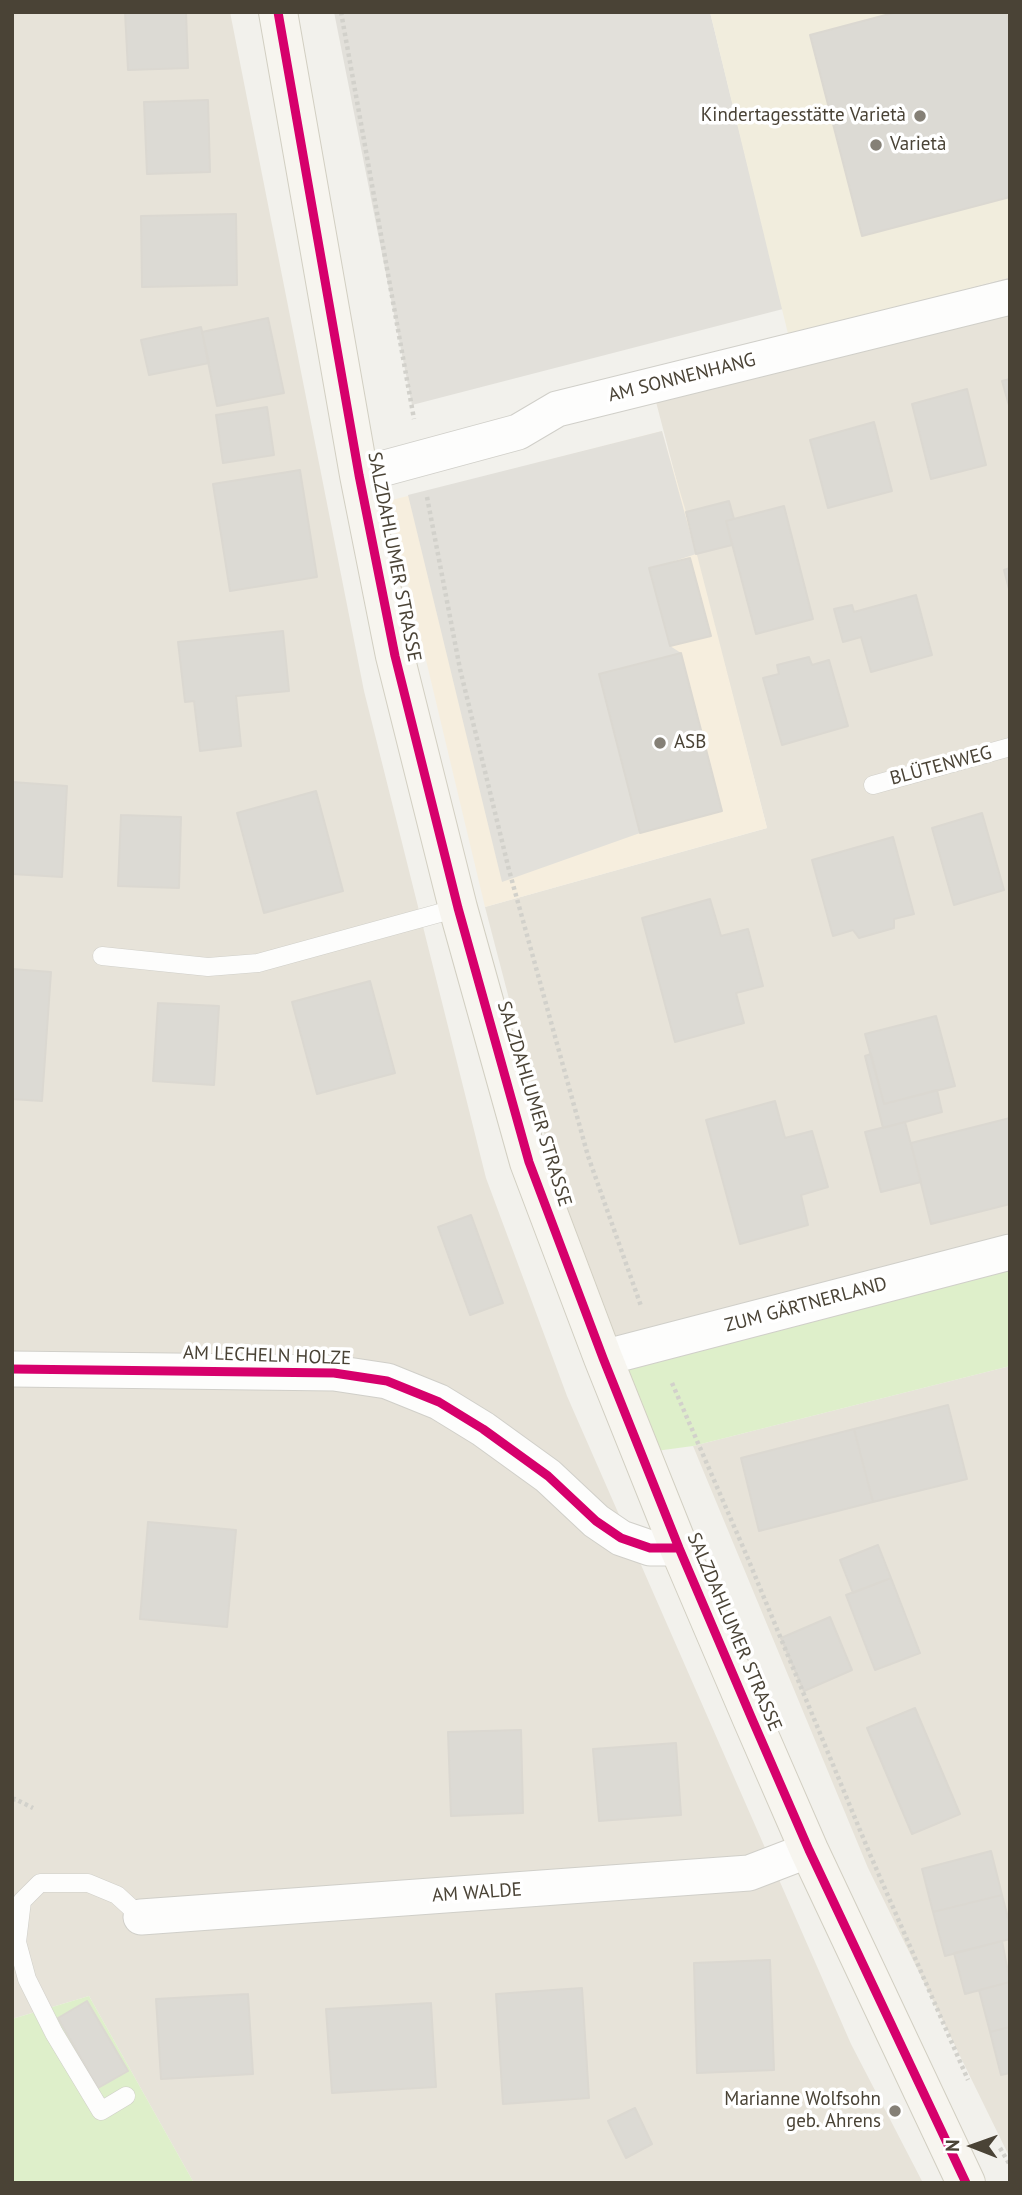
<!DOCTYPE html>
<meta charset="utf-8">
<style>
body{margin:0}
#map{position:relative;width:1022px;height:2195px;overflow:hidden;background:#f2f1ec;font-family:"PT Sans",sans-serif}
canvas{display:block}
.frame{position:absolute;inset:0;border:14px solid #4a4336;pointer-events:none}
.north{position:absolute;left:938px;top:2111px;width:70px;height:70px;-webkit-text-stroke:5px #fff;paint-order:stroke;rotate:271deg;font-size:19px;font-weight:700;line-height:28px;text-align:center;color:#4a4336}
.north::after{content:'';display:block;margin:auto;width:24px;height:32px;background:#4a4336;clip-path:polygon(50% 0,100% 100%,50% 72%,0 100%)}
</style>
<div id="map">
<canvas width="1022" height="2195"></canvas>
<div class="frame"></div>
<div class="north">N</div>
</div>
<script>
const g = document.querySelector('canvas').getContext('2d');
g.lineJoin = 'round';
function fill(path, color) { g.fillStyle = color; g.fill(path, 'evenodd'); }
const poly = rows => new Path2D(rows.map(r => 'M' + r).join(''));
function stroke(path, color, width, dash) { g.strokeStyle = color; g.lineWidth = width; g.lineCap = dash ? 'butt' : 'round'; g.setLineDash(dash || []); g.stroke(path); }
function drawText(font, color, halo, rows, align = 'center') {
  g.font = font + ' "PT Sans",sans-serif'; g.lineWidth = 7; g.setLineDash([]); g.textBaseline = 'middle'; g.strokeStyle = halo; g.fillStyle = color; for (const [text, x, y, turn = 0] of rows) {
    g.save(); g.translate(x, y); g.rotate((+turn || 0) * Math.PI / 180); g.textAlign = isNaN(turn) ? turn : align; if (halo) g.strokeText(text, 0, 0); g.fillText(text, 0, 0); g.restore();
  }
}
const residential = poly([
 [12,12,230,12,364,691,486,1178,567,1396,851,2044,923,2183,194,2183,89,1996,12,2019],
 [1010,277,1010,1262,603,1358,485,907,767,828,649,375],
 [1010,1366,1010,2158,868,1868,693,1446]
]);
const commercial = poly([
 [662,431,686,512,767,828,485,907,388,501]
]);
const industrial = poly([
 [334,12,710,12,783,309,412,405],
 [662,431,696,554,650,569,670,646,681,653,599,674,640,833,502,882,408,495]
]);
const education = poly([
 [710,12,1010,12,1010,277,789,338]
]);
const green = poly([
 [1010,1262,1010,1366,693,1446,641,1453,603,1358],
 [89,1996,194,2183,12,2183,12,2019]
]);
const building = poly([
 [125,12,186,12,188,68,128,70,125,12],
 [897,12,1006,12,1010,28,1010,197,862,236,810,35,897,12],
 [208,100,210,172,147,174,144,102,208,100],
 [236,214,237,285,142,287,141,216,236,214],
 [268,318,284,393,217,406,202,332,268,318],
 [201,327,209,363,149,375,141,340,201,327],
 [1010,379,1010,409,1002,381,1010,379],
 [967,389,986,465,931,479,912,404,967,389],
 [267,407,274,455,223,463,216,415,267,407],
 [874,422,892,491,828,508,810,440,874,422],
 [300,470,317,577,230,591,213,484,300,470],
 [729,501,734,519,726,521,732,545,696,554,686,512,729,501],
 [784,506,813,619,756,634,726,521,784,506],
 [690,558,711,636,670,646,649,568,690,558],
 [1010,568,1010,593,1004,570,1010,568],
 [916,595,932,655,871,672,861,637,843,642,834,609,852,605,854,612,916,595],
 [283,631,289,691,236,696,241,746,200,751,194,701,185,702,178,642,283,631],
 [681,653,722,811,640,833,599,674,681,653],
 [809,657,812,665,829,660,848,726,782,745,763,678,779,674,777,665,809,657],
 [12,782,67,786,62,877,12,874,12,782],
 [316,791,343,891,264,913,237,813,316,791],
 [982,813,1004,890,954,905,932,828,982,813],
 [121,815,181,817,179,888,118,886,121,815],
 [893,837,914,914,894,919,894,928,859,938,853,930,833,936,812,860,893,837],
 [710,899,721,936,748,929,763,986,736,993,744,1023,675,1042,642,918,710,899],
 [12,969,51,972,42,1101,12,1099,12,969],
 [370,981,395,1073,317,1094,292,1002,370,981],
 [158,1003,219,1006,214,1085,153,1081,158,1003],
 [936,1016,955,1086,884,1104,865,1034,936,1016],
 [871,1054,884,1104,937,1090,942,1112,883,1128,865,1056,871,1054],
 [775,1101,785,1138,812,1131,828,1187,801,1195,808,1225,740,1244,706,1120,775,1101],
 [1010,1118,1010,1204,931,1224,911,1143,1010,1118],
 [905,1122,921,1182,881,1192,865,1132,905,1122],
 [471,1215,503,1303,470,1315,438,1227,471,1215],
 [948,1405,967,1479,873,1502,854,1429,948,1405],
 [854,1429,873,1502,759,1531,741,1458,854,1429],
 [148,1522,236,1530,227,1627,140,1619,148,1522],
 [878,1545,891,1578,853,1593,840,1560,878,1545],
 [891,1578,920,1653,875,1670,846,1595,891,1578],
 [830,1617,852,1670,804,1691,781,1638,830,1617],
 [915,1708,960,1814,912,1834,867,1728,915,1708],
 [521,1730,523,1813,451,1816,448,1732,521,1730],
 [676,1743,681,1815,599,1821,593,1749,676,1743],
 [991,1851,1002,1895,933,1912,922,1869,991,1851],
 [1002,1895,1010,1925,1010,1939,945,1956,933,1912,1002,1895],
 [1002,1941,1010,1982,965,1994,954,1953,1002,1941],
 [770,1960,774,2070,697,2073,694,1963,770,1960],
 [1010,1982,1010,2027,990,2032,979,1990,1010,1982],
 [582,1988,589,2098,503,2104,496,1994,582,1988],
 [248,1994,253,2074,161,2079,156,1999,248,1994],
 [87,2001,128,2071,98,2088,58,2018,87,2001],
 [431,2003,436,2087,332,2093,326,2009,431,2003],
 [1010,2027,1010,2073,1001,2075,990,2032,1010,2027],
 [635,2108,652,2144,626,2158,608,2121,635,2108]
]);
const path = poly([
 [341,12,414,419],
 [427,497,460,669,509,870,588,1156,641,1306],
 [672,1383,746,1554,869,1852,968,2080],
 [12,1800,15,1799,33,1808],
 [1000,2148,1010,2165]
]);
const lane = poly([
 [873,785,1010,747],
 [102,956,208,967,258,963,458,908],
 [126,2096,101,2111,54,2033,27,1979,17,1942,22,1901,40,1883,88,1883,117,1895,141,1917]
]);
const street = poly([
 [359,475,518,432,557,409,1010,297],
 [603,1358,1010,1252],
 [12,1369,334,1373,387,1381,439,1402,483,1429,548,1476,596,1521,621,1538,650,1548,679,1548],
 [141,1917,749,1873,809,1850]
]);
const secondary = poly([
 [278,12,359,475,395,656,458,908,529,1162,603,1358,679,1548,752,1719,809,1850,966,2183]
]);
const cycleway = poly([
 [278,12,359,475,395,656,458,908,529,1162,603,1358,679,1548,752,1719,809,1850,966,2183],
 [12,1369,334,1373,387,1381,439,1402,483,1429,548,1476,596,1521,621,1538,650,1548,679,1548]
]);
const markers = [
 [920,116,7,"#858076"],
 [876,145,7,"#858076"],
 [660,743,7,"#858076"],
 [895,2111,7,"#858076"]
];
const poiNames = [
 ["Kindertagesstätte Varietà",906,116],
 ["Varietà",890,145,"left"],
 ["ASB",674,743,"left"],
 ["Marianne Wolfsohn",881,2100],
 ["geb. Ahrens",881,2122]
];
const streetNames = [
 ["AM SONNENHANG",682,378,-14],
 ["SALZDAHLUMER STRASSE",394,557,79],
 ["BLÜTENWEG",941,766,-15],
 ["SALZDAHLUMER STRASSE",534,1104,73],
 ["ZUM GÄRTNERLAND",806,1305,-15],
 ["AM LECHELN HOLZE",267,1356,2],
 ["SALZDAHLUMER STRASSE",734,1632,67],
 ["AM WALDE",477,1893,-4]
];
fill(residential, '#e7e3d9');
fill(commercial, '#f6eede');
fill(industrial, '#e2e0da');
fill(education, '#f1eddd');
fill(green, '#deefca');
fill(building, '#dcdad4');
stroke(building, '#dbd8d1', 2);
stroke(lane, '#d0cfc9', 19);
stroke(street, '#d0cfc9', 37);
stroke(secondary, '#d2cfc2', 40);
stroke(path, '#d2d1cb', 4.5, [3.5, 3.5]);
stroke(lane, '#fdfdfc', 18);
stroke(street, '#fdfdfc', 35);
stroke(secondary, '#f7f5ef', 38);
stroke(cycleway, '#d6006c', 9);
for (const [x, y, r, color] of markers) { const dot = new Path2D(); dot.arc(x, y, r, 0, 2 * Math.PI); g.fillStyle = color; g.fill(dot); stroke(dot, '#fff', 2.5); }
drawText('19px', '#4a4336', '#fff', poiNames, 'right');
drawText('19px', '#4a4336', '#fff', streetNames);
</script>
